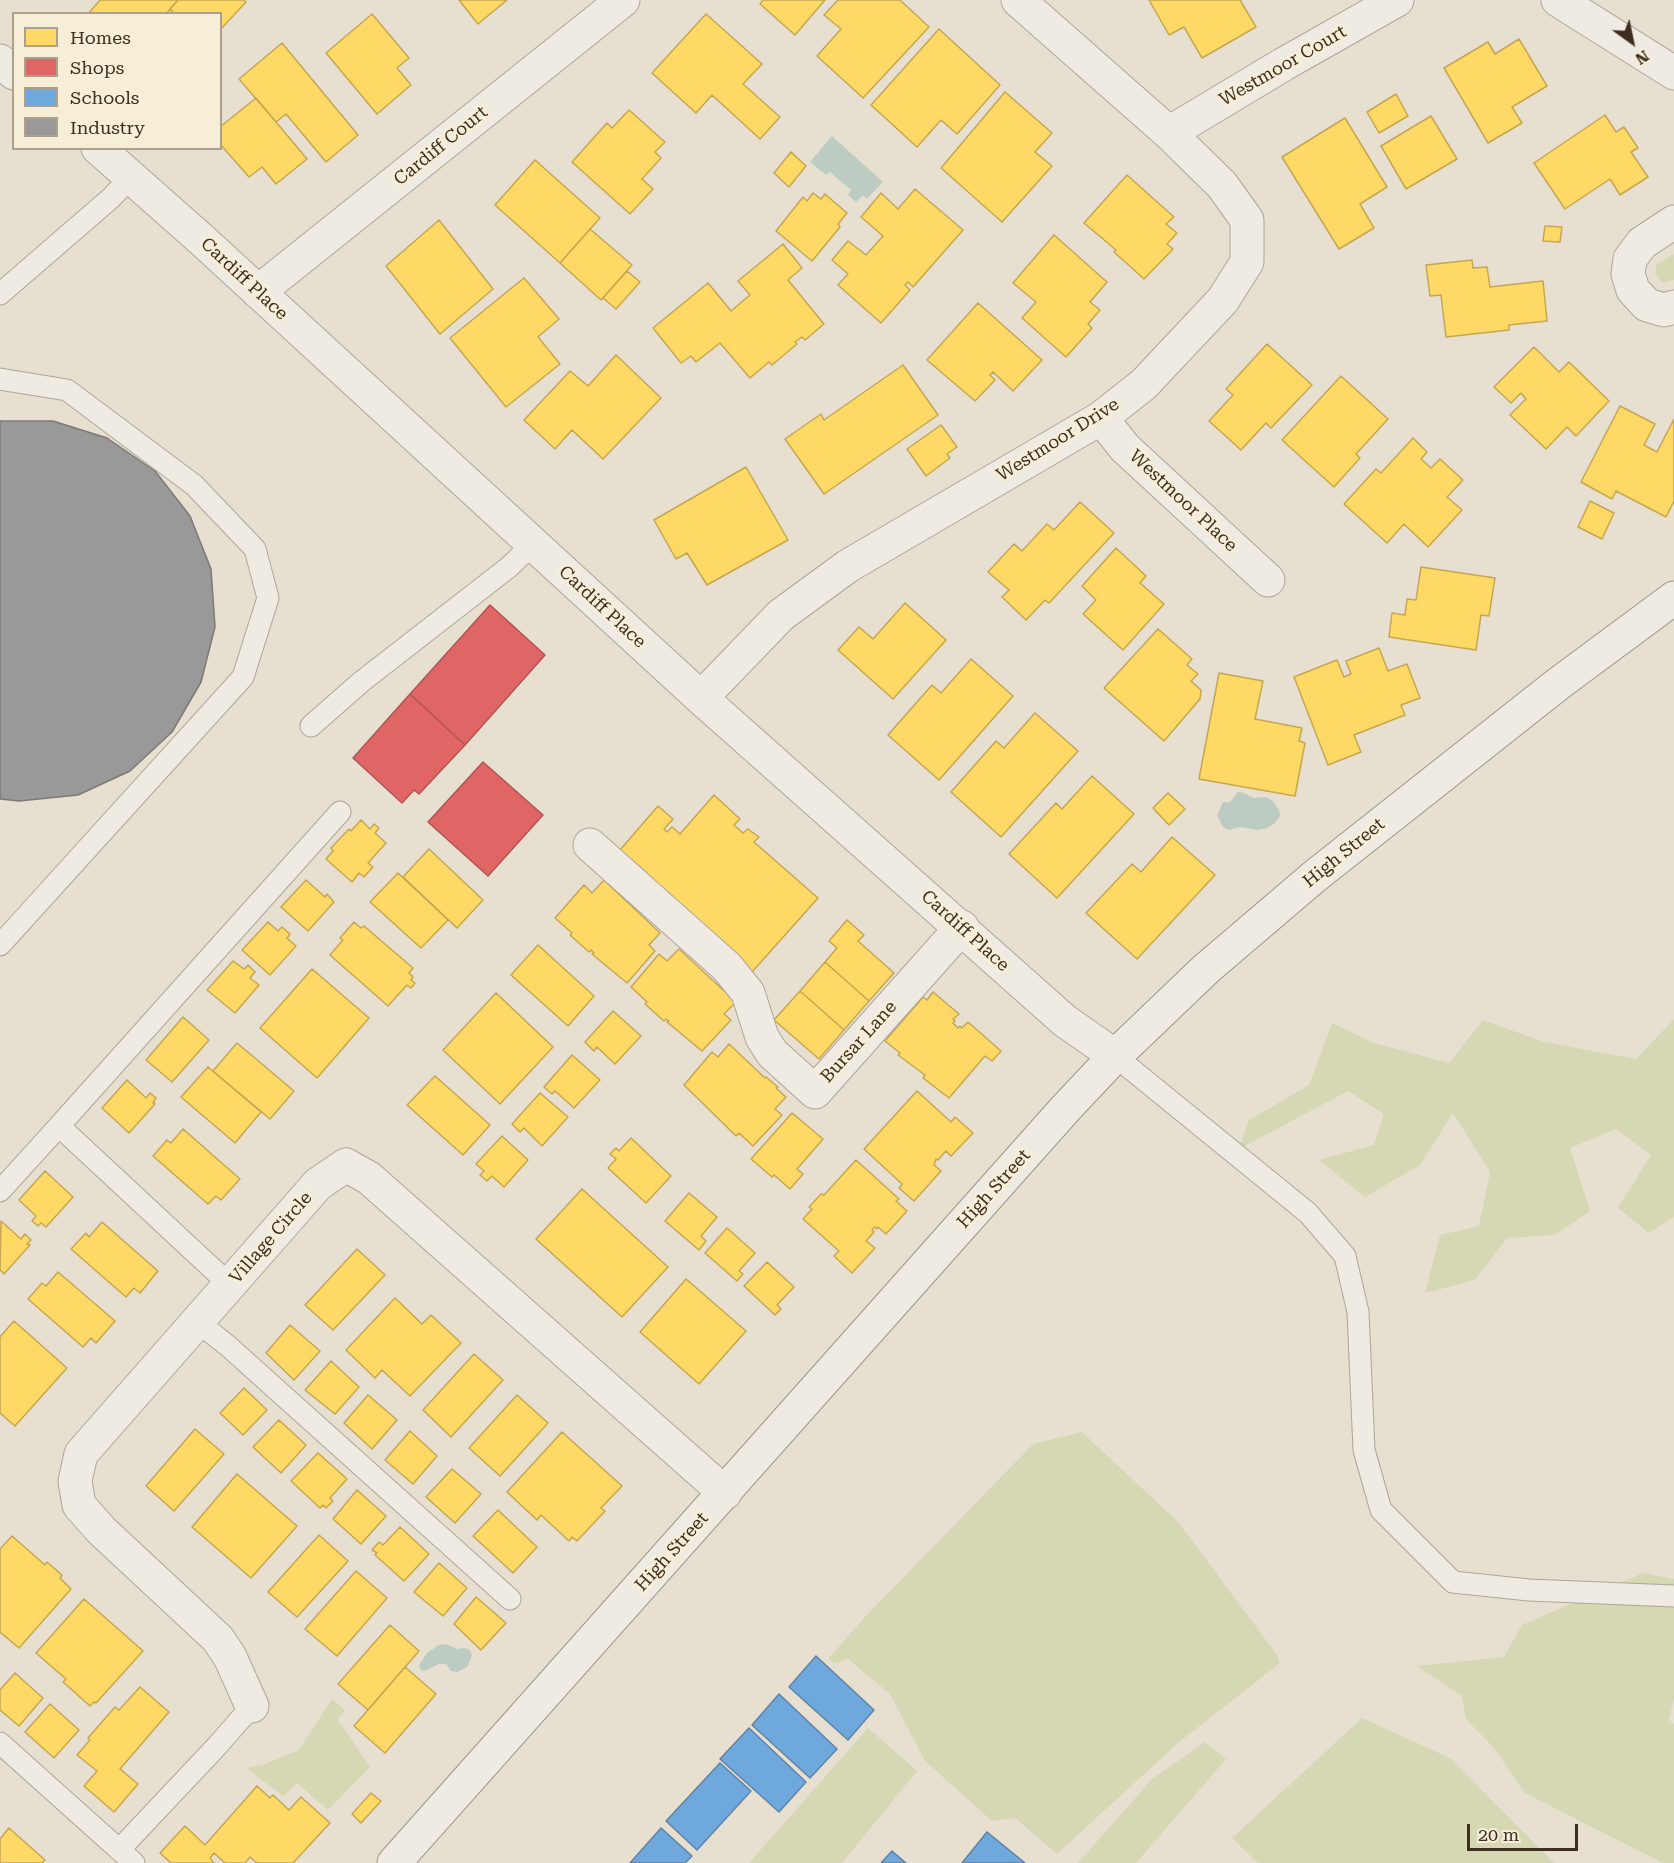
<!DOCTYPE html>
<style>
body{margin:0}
#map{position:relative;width:1674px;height:1863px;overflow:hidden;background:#e7e0d1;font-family:"Roboto Serif",serif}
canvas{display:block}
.legend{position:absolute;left:12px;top:12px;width:210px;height:138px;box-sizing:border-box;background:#f7eed8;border:2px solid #ada18e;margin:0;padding:8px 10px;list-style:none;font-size:18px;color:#3d2e20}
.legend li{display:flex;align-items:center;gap:12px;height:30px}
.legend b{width:30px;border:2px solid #ada18e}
.north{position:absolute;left:1602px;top:12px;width:60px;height:60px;-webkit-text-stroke:4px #f7eed8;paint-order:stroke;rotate:147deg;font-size:16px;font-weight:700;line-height:24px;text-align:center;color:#3d2e20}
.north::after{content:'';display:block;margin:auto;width:21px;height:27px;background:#3d2e20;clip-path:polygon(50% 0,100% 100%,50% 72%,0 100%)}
.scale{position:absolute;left:1467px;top:1824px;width:111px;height:27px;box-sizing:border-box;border:3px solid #3d2e20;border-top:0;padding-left:8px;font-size:18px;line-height:21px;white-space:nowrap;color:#3d2e20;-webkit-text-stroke:4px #f7eed8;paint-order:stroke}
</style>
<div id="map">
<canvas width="1674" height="1863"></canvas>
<ul class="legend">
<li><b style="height:16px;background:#ffd966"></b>Homes</li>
<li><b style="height:16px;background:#e06666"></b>Shops</li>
<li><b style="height:16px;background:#6fa8dc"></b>Schools</li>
<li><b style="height:16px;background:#999"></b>Industry</li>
</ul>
<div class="north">N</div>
<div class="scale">20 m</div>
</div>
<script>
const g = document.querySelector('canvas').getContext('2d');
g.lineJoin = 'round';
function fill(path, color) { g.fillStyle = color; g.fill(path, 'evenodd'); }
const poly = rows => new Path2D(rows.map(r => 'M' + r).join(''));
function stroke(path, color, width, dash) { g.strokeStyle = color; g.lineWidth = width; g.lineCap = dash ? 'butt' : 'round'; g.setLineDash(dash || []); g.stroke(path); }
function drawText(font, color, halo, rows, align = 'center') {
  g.font = font + ' "Roboto Serif",serif'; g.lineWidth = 6; g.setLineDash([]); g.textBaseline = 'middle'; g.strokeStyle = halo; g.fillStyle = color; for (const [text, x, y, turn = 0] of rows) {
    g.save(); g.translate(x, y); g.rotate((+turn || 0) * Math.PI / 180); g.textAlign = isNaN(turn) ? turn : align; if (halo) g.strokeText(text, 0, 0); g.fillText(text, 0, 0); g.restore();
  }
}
const green = poly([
 [1674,254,1674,280,1663,283,1655,274,1657,264],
 [1674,1019,1674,1217,1649,1233,1618,1208,1651,1155,1616,1129,1570,1148,1590,1211,1555,1235,1507,1238,1475,1280,1425,1293,1440,1235,1479,1226,1490,1172,1453,1113,1420,1165,1365,1197,1319,1160,1374,1145,1384,1114,1348,1091,1239,1149,1249,1120,1309,1085,1332,1023,1374,1043,1449,1063,1483,1020,1544,1042,1636,1059],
 [1082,1432,1179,1523,1277,1655,1280,1663,1178,1743,1057,1854,1015,1818,992,1821,925,1761,890,1694,848,1659,834,1664,829,1658,864,1618,1033,1444],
 [1643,1573,1674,1579,1674,1698,1669,1720,1674,1724,1674,1863,1663,1863,1525,1793,1494,1748,1466,1719,1462,1696,1417,1666,1504,1657,1522,1625],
 [332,1699,345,1710,338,1720,370,1767,328,1810,297,1783,283,1796,246,1768,263,1765,299,1750],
 [1362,1718,1450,1758,1554,1863,1258,1863,1232,1838],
 [868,1728,917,1771,842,1863,749,1863],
 [1205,1742,1226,1759,1136,1863,1078,1863,1152,1779]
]);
const water = poly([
 [832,136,883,182,867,199,863,195,856,202,848,195,851,190,830,172,826,175,810,162],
 [1238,792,1244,793,1254,798,1266,797,1273,801,1279,810,1280,816,1275,823,1267,828,1258,830,1240,827,1229,830,1223,827,1217,815,1223,802,1230,802],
 [446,1644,457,1649,464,1648,470,1650,472,1656,467,1667,457,1672,451,1671,446,1664,439,1664,424,1671,420,1669,419,1665,427,1653,439,1645]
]);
const homes = poly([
 [100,0,178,0,166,14,88,14,100,0],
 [178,0,244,0,246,2,220,30,220,14,175,14,170,9,178,0],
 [459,0,507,0,478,24,459,0],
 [763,0,825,0,795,35,760,4,763,0],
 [838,0,900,0,929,27,863,98,817,56,841,29,824,15,838,0],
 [1149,0,1240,0,1256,27,1202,58,1184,27,1169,35,1149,0],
 [372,14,409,58,397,68,411,85,377,114,326,53,372,14],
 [706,14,762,64,743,84,780,117,760,139,712,95,696,113,652,73,706,14],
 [939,29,1000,85,957,134,941,120,917,147,871,105,939,29],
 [1519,39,1547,86,1512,107,1522,123,1488,143,1444,68,1488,42,1495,54,1519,39],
 [282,43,358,135,326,162,286,114,276,122,239,79,282,43],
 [1005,92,1052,133,1035,152,1052,166,1002,222,941,168,1005,92],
 [1396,94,1408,116,1379,133,1367,112,1396,94],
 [256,98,307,159,276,184,262,167,249,177,220,144,220,127,256,98],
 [629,110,665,142,655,152,661,158,642,179,653,189,630,214,572,162,607,123,612,128,629,110],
 [1605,115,1616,132,1624,127,1638,148,1631,152,1648,177,1620,195,1610,179,1565,209,1534,163,1605,115],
 [1431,116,1457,159,1406,189,1381,146,1431,116],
 [1345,118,1387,187,1360,204,1374,228,1339,249,1282,157,1345,118],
 [791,152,806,166,789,187,774,173,791,152],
 [535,160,600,218,560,263,495,205,535,160],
 [1127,175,1174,217,1166,224,1177,233,1167,244,1173,249,1144,279,1114,252,1116,250,1084,223,1127,175],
 [915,189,963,230,913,287,908,282,905,285,910,290,881,323,838,285,848,274,832,260,848,241,866,255,883,236,861,217,881,193,898,209,915,189],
 [813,193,821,199,825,194,847,213,838,224,840,227,812,261,776,231,803,197,807,201,813,193],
 [439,220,493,289,440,334,386,266,439,220],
 [1545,226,1562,227,1560,242,1543,241,1545,226],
 [590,229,632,265,601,300,560,263,590,229],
 [1054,235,1107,282,1090,302,1100,310,1088,324,1092,328,1066,357,1022,318,1036,302,1013,283,1054,235],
 [783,244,802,268,788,280,824,324,805,340,802,337,795,342,797,344,772,365,769,362,750,378,720,343,696,362,691,356,681,363,653,328,708,283,731,311,750,295,738,281,783,244],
 [1472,260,1473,268,1487,267,1490,287,1543,281,1547,321,1509,325,1509,330,1446,337,1441,295,1430,296,1426,265,1472,260],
 [627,271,640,282,616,309,603,298,627,271],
 [524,278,559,319,538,337,560,364,506,407,450,338,524,278],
 [978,303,1042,360,1013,391,993,372,990,375,995,380,975,401,927,360,978,303],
 [1267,344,1312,385,1271,428,1266,423,1241,450,1209,421,1233,395,1226,389,1267,344],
 [1534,347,1559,372,1569,362,1609,401,1576,436,1567,427,1546,449,1510,415,1526,399,1521,393,1511,403,1494,387,1534,347],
 [616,355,661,398,603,459,572,430,555,449,524,420,570,371,588,386,616,355],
 [903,365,938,415,824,494,785,439,821,414,824,420,903,365],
 [1341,376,1388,419,1356,454,1360,458,1334,487,1282,440,1341,376],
 [1620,406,1655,424,1644,445,1657,452,1674,419,1674,501,1666,517,1616,491,1612,499,1581,482,1620,406],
 [941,425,957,447,947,454,950,458,926,476,907,449,941,425],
 [1413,438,1427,452,1421,459,1431,468,1440,459,1463,480,1447,497,1462,510,1428,547,1404,524,1387,543,1344,504,1376,469,1381,473,1413,438],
 [746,467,788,540,707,585,687,553,676,559,654,520,746,467],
 [1590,501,1614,513,1602,539,1578,527,1590,501],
 [1080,502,1114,533,1049,603,1045,600,1026,620,1002,597,1009,590,988,572,1014,544,1022,551,1047,524,1054,530,1080,502],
 [1116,548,1146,576,1140,583,1164,604,1123,650,1083,614,1096,600,1082,586,1116,548],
 [1421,567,1495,578,1489,616,1481,615,1476,650,1389,637,1392,613,1405,615,1407,599,1416,600,1421,567],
 [905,603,946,640,893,699,838,650,859,627,873,639,905,603],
 [1158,629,1192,659,1187,665,1198,674,1191,681,1201,690,1200,699,1164,741,1104,688,1158,629],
 [1379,648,1388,671,1407,664,1420,698,1401,705,1405,715,1354,735,1361,752,1328,765,1294,677,1337,660,1344,677,1351,674,1346,661,1379,648],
 [971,659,1013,696,939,780,888,735,932,685,941,693,971,659],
 [1219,673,1263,681,1255,719,1302,728,1299,741,1305,743,1295,796,1199,779,1219,673],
 [1035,713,1078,751,1001,837,951,792,996,741,1004,748,1035,713],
 [1092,776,1134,814,1057,898,1009,854,1056,803,1062,809,1092,776],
 [1168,793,1185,809,1169,825,1153,808,1168,793],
 [714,795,740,819,734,825,743,833,748,829,759,837,754,842,818,898,752,972,643,877,647,873,620,850,658,806,673,819,664,829,667,832,672,827,680,834,714,795],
 [361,820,370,829,374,824,379,828,375,833,386,843,368,863,373,867,364,877,359,873,352,882,326,859,333,851,331,848,349,829,351,831,361,820],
 [1172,837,1215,875,1137,959,1086,913,1132,864,1141,872,1172,837],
 [429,849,483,900,457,928,403,877,429,849],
 [398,873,448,920,421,948,370,902,398,873],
 [306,880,325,897,327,894,334,902,308,931,281,907,306,880],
 [604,880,660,933,649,945,655,951,627,983,592,954,594,953,591,950,589,952,570,935,572,933,555,918,584,885,592,893,604,880],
 [847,920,864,935,858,941,894,973,869,1001,825,962,837,948,829,941,847,920],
 [268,922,278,931,282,927,290,934,287,938,296,946,270,975,242,950,268,922],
 [354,922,361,928,364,926,413,968,409,973,413,977,411,980,415,983,411,988,407,985,388,1006,330,955,343,940,340,938,354,922],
 [538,945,594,996,568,1026,511,975,538,945],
 [679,949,736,1002,724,1014,731,1020,702,1051,667,1022,669,1021,666,1019,664,1021,645,1004,647,1002,631,987,659,954,667,961,679,949],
 [233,961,244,969,248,965,255,972,250,978,259,985,235,1013,207,990,233,961],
 [825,962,869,1001,844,1030,800,991,825,962],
 [312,969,369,1018,317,1078,260,1028,312,969],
 [800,991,844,1030,819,1059,774,1020,800,991],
 [933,992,959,1014,953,1019,955,1021,953,1023,958,1028,960,1026,962,1028,968,1022,1001,1051,992,1061,985,1056,949,1098,923,1078,925,1075,898,1055,900,1053,885,1041,923,997,927,1000,933,992],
 [496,993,553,1047,500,1104,443,1050,496,993],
 [613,1011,641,1036,615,1064,597,1047,594,1051,585,1042,613,1011],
 [183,1017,209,1040,172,1082,146,1060,183,1017],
 [237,1043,294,1091,270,1119,213,1071,237,1043],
 [729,1044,765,1078,766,1077,778,1087,776,1088,786,1097,775,1109,782,1115,753,1146,739,1133,736,1136,684,1085,712,1052,718,1057,729,1044],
 [572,1055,600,1080,574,1108,555,1091,552,1094,544,1087,572,1055],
 [208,1067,261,1112,235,1143,181,1097,208,1067],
 [435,1076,490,1125,463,1155,407,1105,435,1076],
 [127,1080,146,1098,150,1093,156,1098,153,1103,155,1104,129,1133,102,1108,127,1080],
 [917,1091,951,1122,955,1117,973,1133,951,1156,946,1151,938,1160,936,1159,934,1165,941,1171,914,1201,899,1188,902,1184,864,1149,917,1091],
 [540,1093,568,1117,542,1146,524,1128,520,1132,512,1124,540,1093],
 [792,1113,823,1139,797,1169,803,1174,790,1189,774,1175,772,1177,751,1159,792,1113],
 [183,1129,240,1179,221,1200,216,1196,208,1204,153,1156,167,1140,171,1143,183,1129],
 [502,1136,528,1160,504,1187,492,1176,487,1181,480,1175,484,1171,476,1164,502,1136],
 [631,1138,671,1176,646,1203,608,1168,616,1159,610,1154,616,1148,619,1151,631,1138],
 [856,1160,899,1199,896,1201,907,1211,886,1234,878,1227,877,1229,875,1227,872,1230,874,1232,866,1241,875,1248,852,1273,834,1256,839,1251,803,1219,812,1209,809,1207,821,1194,824,1195,856,1160],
 [45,1171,73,1197,46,1227,41,1223,38,1226,32,1221,36,1216,19,1200,45,1171],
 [582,1189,668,1267,622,1317,536,1239,582,1189],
 [689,1193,717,1217,701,1236,706,1241,699,1250,665,1221,689,1193],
 [1,1221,21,1239,25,1234,31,1240,27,1244,30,1245,4,1274,0,1270,1,1221],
 [102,1222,158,1271,140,1293,134,1288,126,1297,71,1249,86,1233,89,1237,102,1222],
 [727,1228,755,1253,739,1271,743,1274,737,1281,705,1253,727,1228],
 [357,1249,385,1275,333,1330,305,1305,357,1249],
 [767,1262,794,1287,777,1305,781,1309,775,1315,744,1286,767,1262],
 [58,1272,115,1321,96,1343,91,1338,83,1347,28,1299,42,1283,46,1286,58,1272],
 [686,1279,746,1331,699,1384,640,1332,686,1279],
 [395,1298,422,1324,431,1315,461,1343,410,1396,382,1370,375,1378,346,1350,395,1298],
 [14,1321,67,1368,15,1426,0,1413,0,1337,14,1321],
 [290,1325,320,1351,294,1380,266,1353,290,1325],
 [474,1354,503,1380,451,1437,423,1410,474,1354],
 [331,1361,359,1387,335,1414,305,1390,331,1361],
 [244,1388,267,1410,243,1435,220,1413,244,1388],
 [368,1395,397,1420,372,1449,344,1423,368,1395],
 [517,1395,548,1423,500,1476,469,1448,517,1395],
 [279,1420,306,1445,281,1473,253,1447,279,1420],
 [195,1429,224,1454,174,1511,146,1486,195,1429],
 [410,1431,437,1456,413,1484,385,1460,410,1431],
 [562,1432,622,1486,601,1508,605,1511,577,1541,572,1537,569,1541,541,1515,537,1520,507,1492,562,1432],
 [318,1453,347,1479,330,1498,333,1501,326,1508,323,1505,320,1508,291,1481,318,1453],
 [452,1469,481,1494,455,1523,426,1497,452,1469],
 [237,1474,297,1526,251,1578,192,1527,237,1474],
 [357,1490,386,1516,361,1544,333,1519,357,1490],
 [498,1510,537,1547,513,1573,473,1536,498,1510],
 [400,1527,429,1554,404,1581,375,1555,377,1553,372,1550,379,1542,383,1545,400,1527],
 [319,1535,348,1561,297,1617,268,1592,319,1535],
 [12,1536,45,1565,47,1562,62,1575,60,1578,71,1589,19,1648,0,1632,0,1549,12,1536],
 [439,1563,467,1588,443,1616,414,1592,439,1563],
 [356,1571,387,1598,337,1656,305,1629,356,1571],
 [476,1597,506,1623,481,1650,454,1624,476,1597],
 [84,1599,143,1651,96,1703,94,1702,90,1706,63,1682,66,1679,36,1653,84,1599],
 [390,1625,419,1651,368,1710,338,1684,390,1625],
 [405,1667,436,1694,385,1753,354,1726,405,1667],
 [15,1673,43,1698,19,1726,0,1710,0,1690,15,1673],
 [140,1687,169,1712,120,1769,138,1784,114,1812,84,1786,97,1771,77,1755,90,1740,88,1738,115,1707,119,1710,140,1687],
 [50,1704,79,1730,54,1758,25,1732,50,1704],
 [257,1786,270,1798,273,1795,289,1810,301,1797,330,1823,293,1863,257,1863,250,1857,245,1863,225,1863,214,1853,210,1858,214,1863,171,1863,160,1853,185,1826,205,1845,257,1786],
 [371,1793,381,1801,361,1823,352,1814,371,1793],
 [9,1828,45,1860,42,1863,0,1863,0,1839,9,1828]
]);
const shops = poly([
 [490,605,545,655,465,745,410,694,490,605],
 [410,694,465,745,419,794,414,790,402,803,353,758,410,694],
 [483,762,543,815,488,876,428,822,483,762]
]);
const schools = poly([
 [816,1656,874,1710,848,1740,789,1687,816,1656],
 [779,1694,837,1749,810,1778,752,1725,779,1694],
 [749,1728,806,1782,779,1812,720,1759,749,1728],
 [720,1763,751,1791,697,1850,666,1821,720,1763],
 [661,1828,692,1856,685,1863,630,1863,661,1828],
 [987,1832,1025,1863,962,1863,987,1832],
 [892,1851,906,1863,881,1863,892,1851]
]);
const industry = poly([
 [0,421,53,421,107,438,155,471,190,516,211,569,215,627,201,682,172,732,130,771,78,795,19,801,0,799,0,421]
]);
const service = poly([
 [0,294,111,198,131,177],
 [0,379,67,390,194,485,255,549,268,598,243,677,0,945],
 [311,726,361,682,509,567,533,544],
 [1115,1056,1308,1213,1345,1256,1358,1312,1364,1450,1381,1510,1453,1582,1529,1590,1674,1596],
 [59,1126,340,812],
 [0,1191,59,1126,230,1285],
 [198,1322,228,1346,510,1599],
 [0,1743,134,1863],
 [119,1850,217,1746,252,1706]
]);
const minor = poly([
 [1558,0,1674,73],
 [0,61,14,73],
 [1169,133,1284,64,1397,0],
 [98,148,202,240,701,698,1065,1021,1115,1056],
 [1674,222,1642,243,1630,259,1628,274,1633,290,1647,305,1664,310,1674,307],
 [258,292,623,0],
 [1101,418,1125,448,1268,580],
 [701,698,781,615,848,566,1101,418,1144,384,1223,300,1247,262,1247,220,1222,185,1169,133,1018,0],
 [590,845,727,967,748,993,762,1037,772,1053,815,1092,962,927],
 [252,1706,230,1657,218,1639,101,1530,79,1505,75,1481,81,1454,318,1184,346,1165,369,1178,725,1493]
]);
const secondary = poly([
 [394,1863,1066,1108,1115,1056,1206,969,1315,876,1558,684,1674,598]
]);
const streetNames = [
 ["Westmoor Court",1283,66,-30],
 ["Cardiff Court",441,146,-39],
 ["Cardiff Place",244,279,43],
 ["Westmoor Drive",1058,440,-32],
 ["Westmoor Place",1183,501,43],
 ["Cardiff Place",602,607,43],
 ["High Street",1344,853,-39],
 ["Cardiff Place",965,931,42],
 ["Bursar Lane",859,1042,-48],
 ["High Street",994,1189,-48],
 ["Village Circle",271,1238,-49],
 ["High Street",672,1552,-48]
];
fill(green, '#d6d7b3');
fill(water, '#bcccc2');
fill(homes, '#ffd966');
stroke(homes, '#c5a651', 1.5);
fill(shops, '#e06666');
stroke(shops, '#af5551', 1.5);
fill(schools, '#6fa8dc');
stroke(schools, '#6083a4', 1.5);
fill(industry, '#999');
stroke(industry, '#7d7975', 1.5);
stroke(service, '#ada599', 23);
stroke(minor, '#ada599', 35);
stroke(secondary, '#9c958a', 35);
stroke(service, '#efebe3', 21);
stroke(minor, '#efebe3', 33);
stroke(secondary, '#efebe3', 33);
drawText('18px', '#3d2e20', '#f7eed8', streetNames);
</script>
